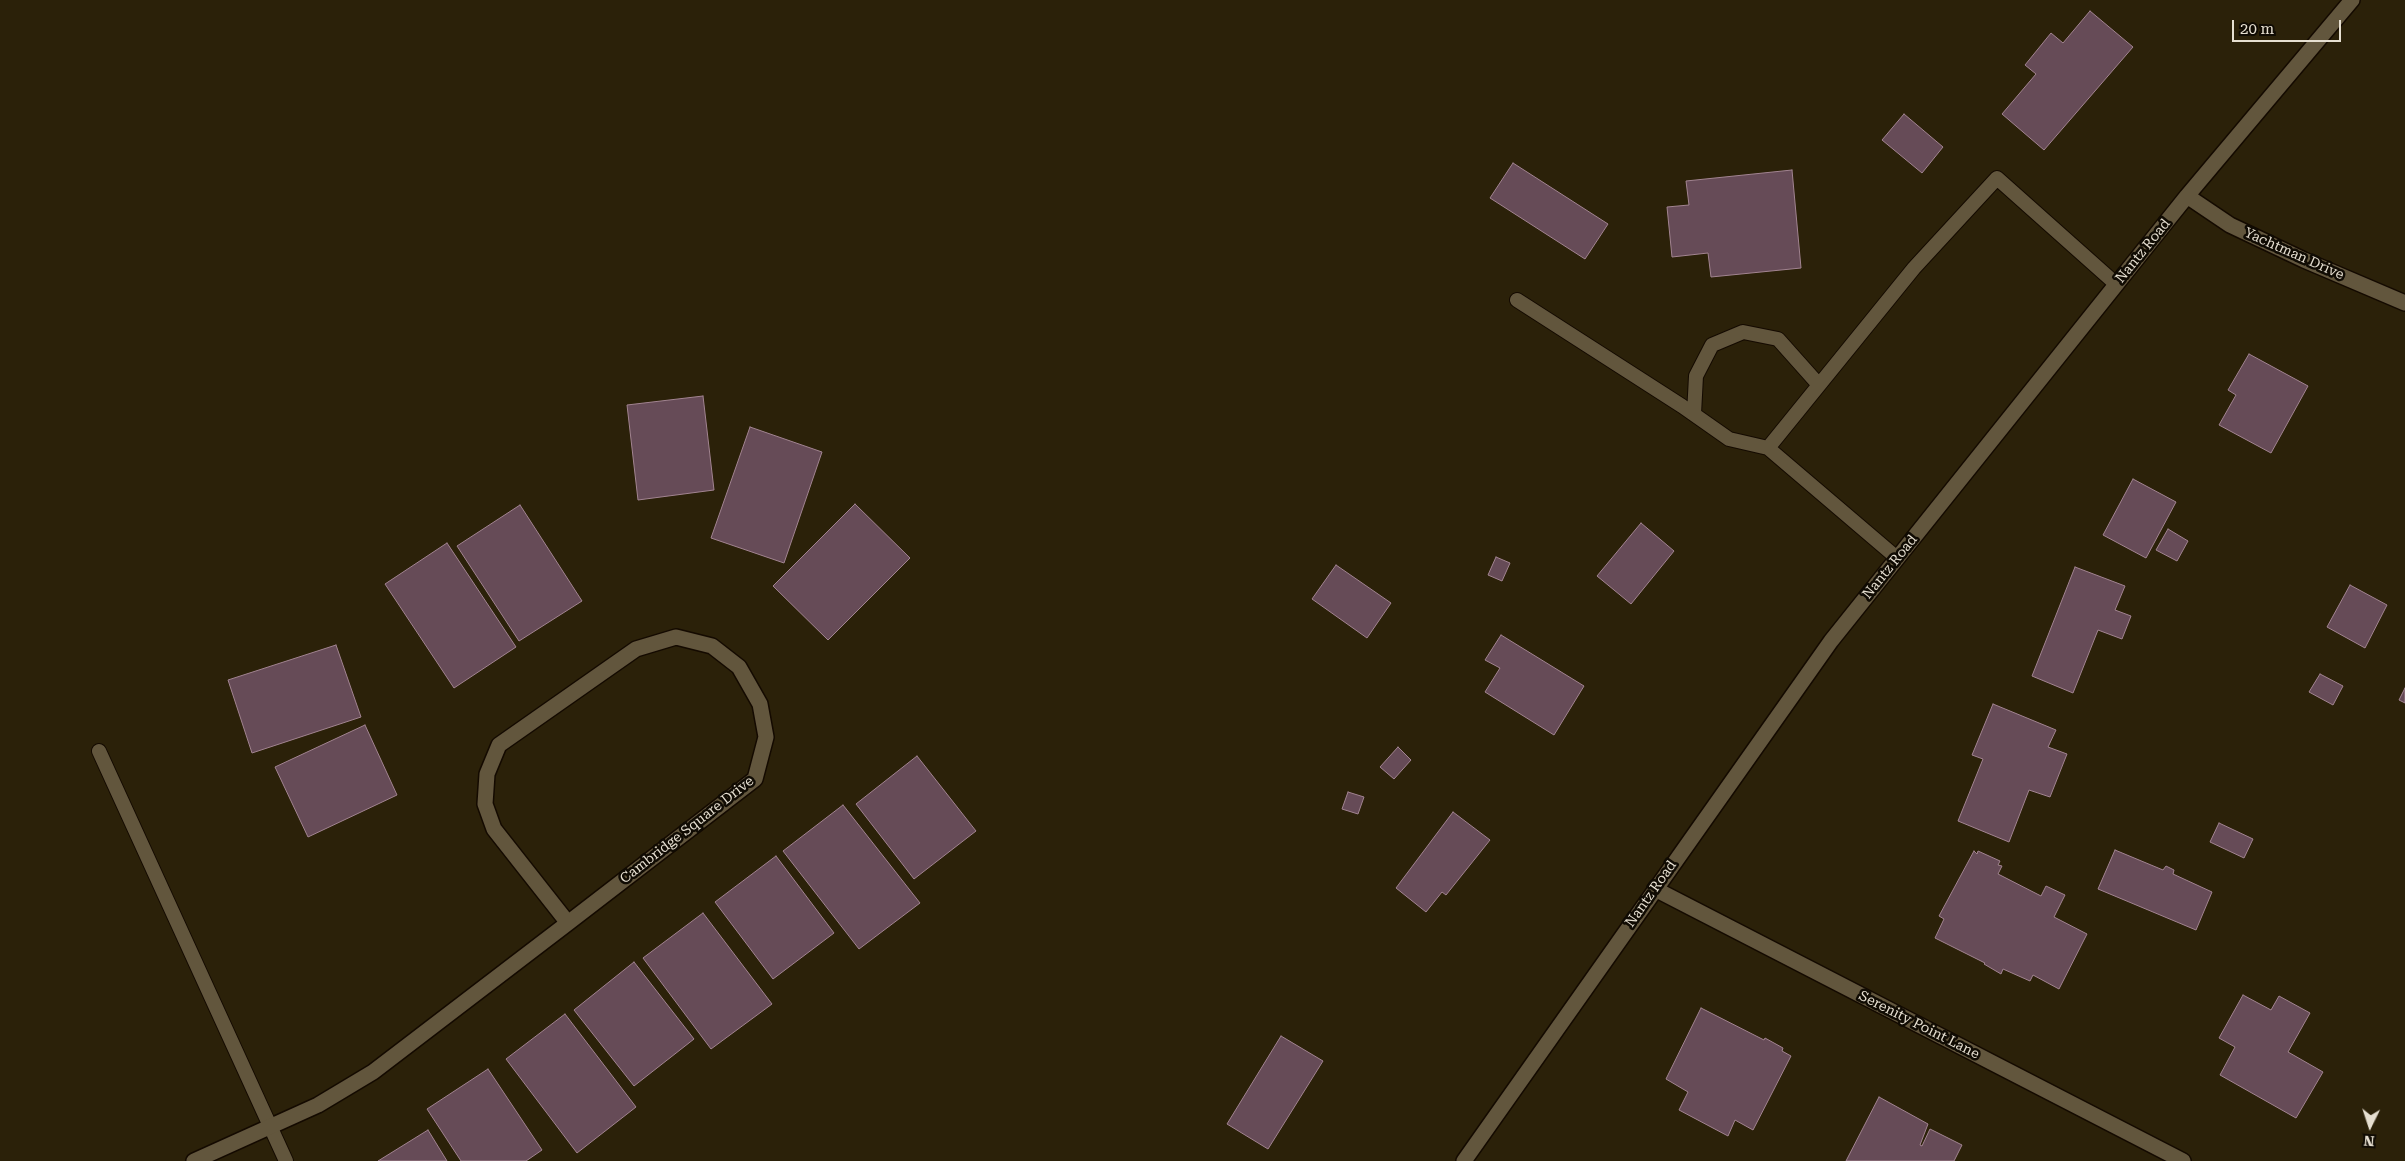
<!DOCTYPE html>
<style>
body{margin:0}
#map{position:relative;width:2405px;height:1161px;overflow:hidden;background:#2b2109;font-family:"Roboto Serif",serif}
canvas{display:block}
.north{position:absolute;left:2345px;top:1101px;width:50px;height:50px;-webkit-text-stroke:4px #100b03;paint-order:stroke;rotate:184deg;font-size:14px;font-weight:700;line-height:20px;text-align:center;color:#e6dfd1}
.north::after{content:'';display:block;margin:auto;width:18px;height:22px;background:#e6dfd1;clip-path:polygon(50% 0,100% 100%,50% 72%,0 100%)}
.scale{position:absolute;left:2232px;top:20px;width:109px;height:22px;box-sizing:border-box;border:2px solid #e6dfd1;border-top:0;padding-left:6px;font-size:15px;line-height:18px;white-space:nowrap;color:#e6dfd1;-webkit-text-stroke:4px #100b03;paint-order:stroke}
</style>
<div id="map">
<canvas width="2405" height="1161"></canvas>
<div class="north">N</div>
<div class="scale">20 m</div>
</div>
<script>
const g = document.querySelector('canvas').getContext('2d');
g.lineJoin = 'round';
function fill(path, color) { g.fillStyle = color; g.fill(path, 'evenodd'); }
const poly = rows => new Path2D(rows.map(r => 'M' + r).join(''));
function stroke(path, color, width, dash) { g.strokeStyle = color; g.lineWidth = width; g.lineCap = dash ? 'butt' : 'round'; g.setLineDash(dash || []); g.stroke(path); }
function drawText(font, color, halo, rows, align = 'center') {
  g.font = font + ' "Roboto Serif",serif'; g.lineWidth = 5; g.setLineDash([]); g.textBaseline = 'middle'; g.strokeStyle = halo; g.fillStyle = color; for (const [text, x, y, turn = 0] of rows) {
    g.save(); g.translate(x, y); g.rotate((+turn || 0) * Math.PI / 180); g.textAlign = isNaN(turn) ? turn : align; if (halo) g.strokeText(text, 0, 0); g.fillText(text, 0, 0); g.restore();
  }
}
const building = poly([
 [2090,11,2133,47,2044,150,2002,114,2036,74,2025,65,2051,33,2063,43,2090,11],
 [1904,114,1943,147,1922,173,1882,140,1904,114],
 [1513,163,1608,224,1585,259,1490,198,1513,163],
 [1792,170,1801,268,1711,277,1708,253,1672,257,1667,207,1689,205,1686,181,1792,170],
 [2249,354,2308,386,2271,453,2219,425,2236,395,2228,390,2249,354],
 [703,396,714,490,638,500,627,405,703,396],
 [750,427,822,452,784,563,711,538,750,427],
 [2133,479,2176,502,2146,558,2103,535,2133,479],
 [855,504,910,558,828,640,773,586,855,504],
 [520,505,582,601,519,641,457,546,520,505],
 [1641,523,1674,551,1631,604,1597,576,1641,523],
 [2168,529,2188,541,2177,561,2156,550,2168,529],
 [447,543,516,647,454,688,385,584,447,543],
 [1496,557,1510,563,1502,581,1488,575,1496,557],
 [1336,565,1391,603,1367,638,1312,599,1336,565],
 [2075,567,2125,586,2115,610,2131,616,2122,639,2098,630,2073,693,2032,676,2075,567],
 [2350,585,2387,605,2365,648,2327,627,2350,585],
 [1501,635,1584,686,1554,735,1485,692,1500,668,1485,660,1501,635],
 [336,645,361,717,252,753,228,680,336,645],
 [2320,674,2343,686,2333,705,2309,692,2320,674],
 [2405,688,2405,703,2399,700,2405,688],
 [1993,704,2056,730,2048,747,2067,754,2050,797,2029,790,2009,842,1958,821,1983,759,1972,755,1993,704],
 [365,725,397,795,308,837,275,767,365,725],
 [1398,747,1411,760,1394,779,1380,767,1398,747],
 [917,756,976,831,914,879,856,804,917,756],
 [1348,792,1364,797,1358,814,1342,809,1348,792],
 [843,805,920,903,859,949,783,851,843,805],
 [1453,812,1490,840,1446,895,1442,892,1426,912,1396,888,1453,812],
 [2219,823,2253,839,2244,858,2210,842,2219,823],
 [2115,850,2163,870,2166,866,2174,870,2173,874,2212,892,2196,930,2098,889,2115,850],
 [1974,851,1977,854,1978,851,2000,861,1998,865,2002,866,1998,874,2041,896,2046,886,2065,895,2054,917,2087,934,2059,989,2033,975,2030,981,2003,969,2001,974,1984,964,1985,963,1935,938,1944,919,1939,916,1974,851],
 [776,856,834,933,773,979,715,902,776,856],
 [703,913,772,1004,711,1049,643,958,703,913],
 [634,962,694,1039,634,1086,574,1010,634,962],
 [2243,995,2271,1010,2279,996,2310,1013,2288,1052,2323,1072,2296,1118,2220,1075,2235,1047,2219,1038,2243,995],
 [1701,1008,1764,1040,1765,1038,1783,1048,1782,1051,1791,1056,1753,1130,1735,1120,1728,1136,1679,1110,1688,1092,1666,1079,1701,1008],
 [565,1014,636,1107,577,1153,506,1059,565,1014],
 [1281,1036,1323,1061,1268,1149,1227,1124,1281,1036],
 [488,1069,542,1150,526,1161,461,1161,427,1109,488,1069],
 [1879,1097,1928,1124,1920,1145,1922,1146,1930,1129,1962,1145,1954,1161,1846,1161,1879,1097],
 [428,1130,447,1161,378,1161,428,1130]
]);
const lane = poly([
 [1517,300,1682,406,1729,439,1768,448],
 [1694,414,1696,376,1712,345,1743,332,1778,339,1819,385],
 [1897,558,1768,448,1914,268,1997,178,2116,284],
 [99,751,286,1161]
]);
const street = poly([
 [2187,196,2230,225,2304,260,2405,303],
 [1655,889,2183,1161],
 [194,1161,318,1105,373,1072,568,923,755,779,766,737,760,704,739,667,712,646,676,637,636,649,499,745,487,774,485,804,494,829,568,923],
 [1464,1161,1831,641,2187,196,2352,0]
]);
const streetNames = [
 ["Nantz Road",2143,251,-51],
 ["Yachtman Drive",2294,254,24],
 ["Nantz Road",1890,567,-51],
 ["Cambridge Square Drive",687,830,-38],
 ["Nantz Road",1651,894,-55],
 ["Serenity Point Lane",1919,1025,27]
];
fill(building, '#664b57');
stroke(building, '#a28491', 1);
stroke(lane, '#140a00', 16);
stroke(street, '#140a00', 18);
stroke(lane, '#62563d', 14);
stroke(street, '#62563d', 15);
drawText('14px', '#e6dfd1', '#100b03', streetNames);
</script>
